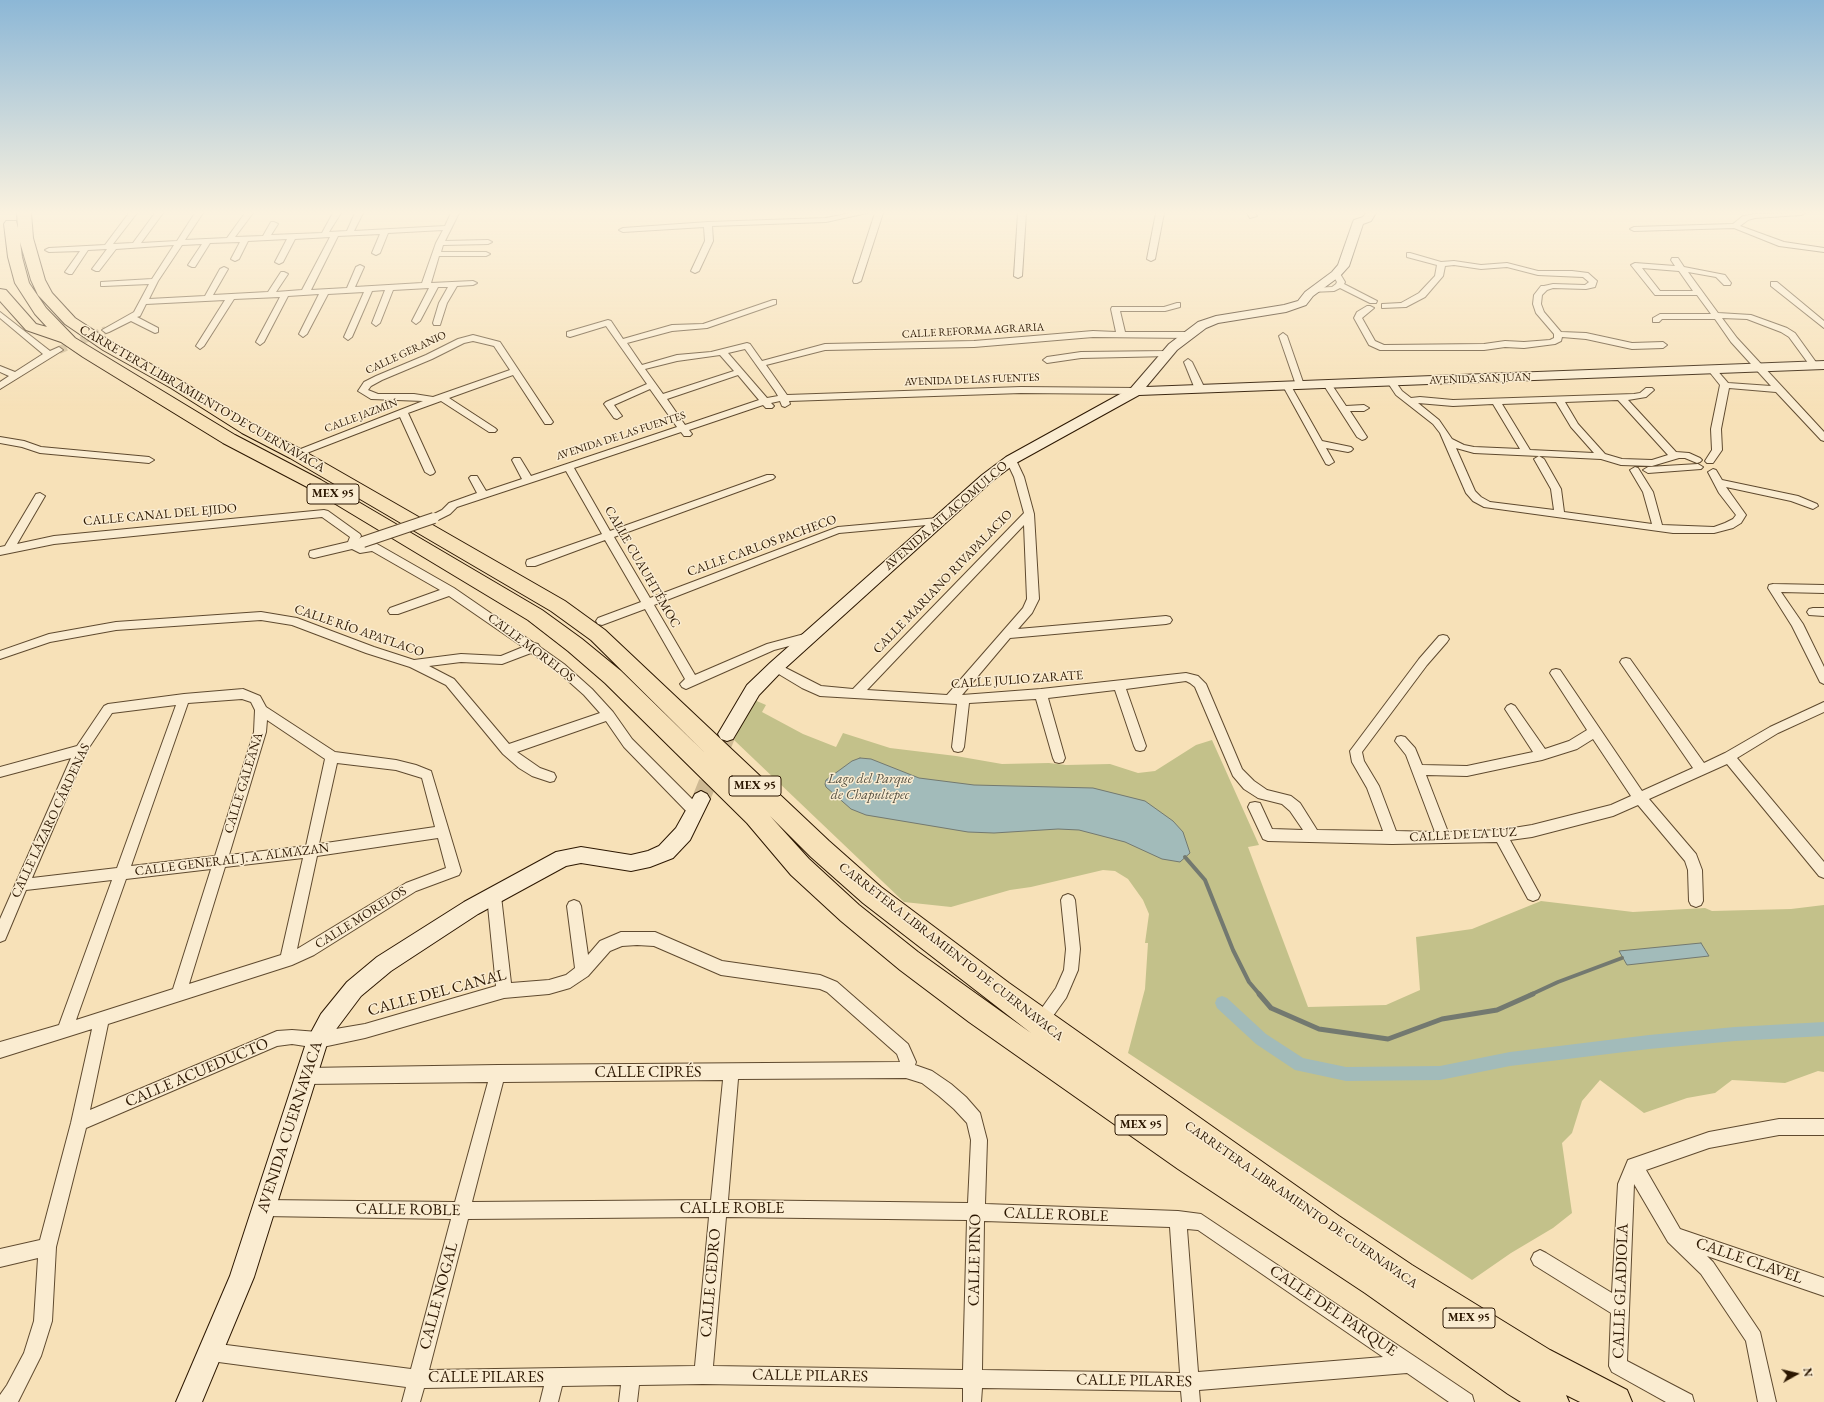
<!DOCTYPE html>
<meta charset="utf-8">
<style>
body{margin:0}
#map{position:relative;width:1824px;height:1402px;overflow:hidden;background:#f7e1b8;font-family:"EB Garamond",serif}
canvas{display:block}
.north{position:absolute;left:1776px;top:1354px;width:40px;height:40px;-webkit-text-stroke:3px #faecd1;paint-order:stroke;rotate:82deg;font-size:11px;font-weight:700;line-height:16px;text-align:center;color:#2c1701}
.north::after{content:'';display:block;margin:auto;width:14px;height:18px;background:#2c1701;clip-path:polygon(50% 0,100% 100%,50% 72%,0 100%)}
</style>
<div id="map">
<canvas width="1824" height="1402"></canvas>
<div class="north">N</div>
</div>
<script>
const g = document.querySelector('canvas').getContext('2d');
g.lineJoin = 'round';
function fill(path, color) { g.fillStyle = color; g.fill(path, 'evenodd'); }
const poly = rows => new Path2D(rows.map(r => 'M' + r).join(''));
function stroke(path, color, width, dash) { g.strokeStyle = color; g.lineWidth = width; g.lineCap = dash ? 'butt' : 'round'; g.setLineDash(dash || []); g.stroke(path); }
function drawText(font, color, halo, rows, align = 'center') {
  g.font = font + ' "EB Garamond",serif'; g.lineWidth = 3; g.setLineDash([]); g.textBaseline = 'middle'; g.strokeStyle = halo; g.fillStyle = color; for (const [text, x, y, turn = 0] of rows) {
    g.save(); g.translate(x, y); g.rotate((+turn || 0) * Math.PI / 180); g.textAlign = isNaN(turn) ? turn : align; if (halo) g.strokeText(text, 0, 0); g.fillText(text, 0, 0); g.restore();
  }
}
const green = poly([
 [752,699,766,705,762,712,803,734,836,747,843,733,890,748,956,756,1002,764,1049,763,1066,765,1110,764,1138,773,1155,771,1196,745,1212,740,1259,845,1248,847,1308,1007,1386,1005,1420,990,1416,937,1472,929,1541,901,1633,912,1705,908,1712,911,1791,909,1824,905,1824,1072,1818,1071,1785,1083,1732,1080,1715,1093,1687,1098,1644,1113,1600,1080,1582,1101,1572,1133,1562,1143,1572,1213,1553,1228,1511,1253,1472,1280,1128,1053,1145,989,1148,943,1145,943,1149,914,1143,900,1128,879,1115,871,1103,870,1031,887,1010,890,951,907,904,902,734,740]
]);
const water = poly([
 [860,758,871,759,919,778,974,785,1093,788,1145,801,1173,821,1183,832,1190,853,1180,862,1162,859,1125,842,1079,830,1058,829,994,833,968,832,866,815,851,809,826,787,825,784,826,780,852,761,860,758],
 [1701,943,1709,956,1627,965,1619,951,1701,943]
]);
const streamFar1 = poly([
 [1185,857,1205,880,1233,950,1249,982,1260,995],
 [1530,995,1558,982,1622,958]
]);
const stream = poly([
 [1259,994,1271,1008,1319,1029,1388,1039,1442,1019,1497,1010,1533,994]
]);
const canal = poly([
 [1222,996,1227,998,1266,1034,1303,1058,1346,1067,1440,1066,1510,1052,1649,1035,1735,1027,1824,1022,1824,1036,1735,1041,1649,1049,1510,1066,1440,1080,1346,1081,1295,1070,1256,1044,1217,1008,1215,1003,1217,998,1222,996]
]);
const streetTunnel = poly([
 [59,350,106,330]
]);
const secondaryTunnel = poly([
 [701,799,727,734]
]);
const street = poly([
 [129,213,137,213,113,244,133,243,155,213,163,213,141,243,177,241,195,213,203,213,185,240,227,238,245,213,253,213,235,237,263,236,271,222,274,222,278,224,271,235,322,233,333,213,341,213,329,232,347,231,355,213,363,213,354,231,445,226,451,213,459,213,445,241,488,240,492,242,488,244,443,245,441,252,486,252,490,254,486,256,439,256,431,283,473,281,477,283,473,285,457,286,447,303,440,325,434,325,433,323,439,303,448,287,438,287,420,321,416,324,412,321,429,288,393,290,380,323,376,326,372,323,385,290,372,291,352,337,348,340,344,337,364,292,328,294,307,334,303,337,299,334,319,294,288,296,264,342,260,345,256,342,280,297,234,299,204,346,200,349,196,346,225,300,146,304,140,316,137,317,158,328,158,332,155,333,131,321,109,332,106,333,102,330,134,312,149,284,104,286,101,286,101,282,152,279,174,245,116,249,99,271,96,271,92,269,107,249,88,250,72,274,69,274,65,272,80,251,49,252,45,250,49,248,105,245,129,213],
 [443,230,436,243,422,283,355,287,364,267,360,265,356,267,347,288,311,290,338,236,380,234,372,253,376,255,380,253,388,233,443,230],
 [330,237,302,290,276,292,288,274,284,272,281,272,268,292,213,295,228,269,224,267,220,269,205,296,149,299,158,281,182,245,202,244,188,265,192,267,195,267,210,243,240,242,231,259,235,261,239,259,248,241,287,239,275,262,279,264,283,262,295,239,330,237],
 [851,213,867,213,826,222,712,226,713,241,699,271,695,273,691,271,705,241,704,227,623,232,619,230,623,228,708,222,826,218,851,213],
 [875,213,883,213,861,281,857,283,854,283,853,281,875,213],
 [1018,213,1026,213,1022,276,1018,278,1014,276,1018,213],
 [1156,213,1164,213,1155,259,1151,261,1147,259,1156,213],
 [1247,213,1255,213,1257,216,1250,218,1247,213],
 [1805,213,1801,215,1755,218,1748,220,1740,226,1784,242,1824,248,1824,252,1779,246,1734,228,1634,231,1630,229,1634,227,1733,224,1743,216,1755,214,1805,213],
 [1407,253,1410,253,1441,262,1454,261,1481,265,1507,263,1538,271,1572,271,1588,273,1597,281,1595,287,1586,289,1553,288,1547,290,1542,295,1541,304,1544,312,1561,332,1586,333,1632,343,1663,342,1667,345,1663,348,1632,349,1586,339,1562,337,1561,341,1555,344,1524,348,1505,347,1484,350,1380,350,1369,345,1354,318,1357,312,1367,306,1370,306,1374,308,1362,318,1375,341,1384,345,1484,344,1505,341,1524,342,1550,340,1554,338,1554,334,1536,313,1533,304,1534,295,1541,286,1544,286,1553,284,1585,285,1589,282,1583,277,1538,275,1507,267,1481,269,1454,265,1445,266,1443,276,1425,297,1406,307,1382,308,1382,304,1401,303,1419,293,1435,276,1437,265,1407,257,1407,253],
 [1672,258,1678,258,1684,267,1725,275,1731,283,1730,285,1724,285,1716,277,1688,272,1718,313,1751,315,1787,328,1795,333,1818,365,1817,367,1811,367,1789,337,1781,332,1747,319,1722,318,1737,338,1824,432,1824,441,1821,440,1776,392,1729,388,1721,429,1722,450,1713,463,1707,463,1705,461,1712,450,1711,429,1720,385,1708,370,1709,368,1715,368,1728,383,1771,386,1731,342,1715,319,1662,319,1659,322,1653,322,1653,318,1660,314,1711,314,1697,295,1655,295,1631,265,1635,263,1675,266,1671,260,1672,258],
 [1642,268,1679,271,1693,291,1660,291,1642,268],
 [1333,272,1339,272,1345,282,1344,284,1377,301,1376,303,1370,303,1340,288,1334,291,1311,292,1311,288,1332,287,1336,284,1337,282,1332,274,1333,272],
 [1771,282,1777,282,1824,321,1824,328,1771,286,1771,282],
 [773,300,776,300,776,304,707,328,672,331,627,343,642,365,677,355,711,352,747,343,750,344,762,361,825,344,974,341,1093,331,1116,332,1111,309,1112,307,1164,307,1177,303,1180,303,1180,307,1165,311,1120,311,1125,332,1189,332,1193,335,1189,338,1093,337,974,347,825,350,766,365,787,395,1021,387,1136,388,1141,391,1136,394,1021,393,789,401,790,404,785,407,782,406,780,401,771,403,774,406,772,408,766,408,763,405,689,430,692,434,690,436,684,436,681,432,574,468,610,531,767,475,773,475,775,477,773,479,614,537,650,598,838,527,938,518,943,521,938,524,839,533,654,605,695,675,767,644,808,633,812,634,814,637,812,640,774,650,686,689,682,687,680,684,685,679,645,609,602,625,598,624,596,621,598,618,641,602,605,540,535,566,527,566,526,563,527,560,602,534,566,471,457,507,450,514,438,520,430,520,429,518,430,516,442,510,449,503,477,493,469,478,471,476,477,476,486,491,522,479,512,460,514,458,520,458,531,476,677,427,650,389,614,405,622,416,617,419,614,418,604,404,606,402,647,384,606,326,570,337,567,336,567,332,608,320,611,321,623,339,672,325,703,324,773,300],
 [745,349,775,391,778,396,767,398,728,353,745,349],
 [720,355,734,371,663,394,645,369,677,361,720,355],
 [738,375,759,400,685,425,667,399,738,375],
 [0,312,50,351,59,347,63,350,0,389,0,382,9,376,0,372,0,366,15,372,43,354,0,318,0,312],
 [1283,333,1287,336,1304,385,1303,387,1300,388,1296,385,1279,336,1283,333],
 [473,335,500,342,553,422,551,424,545,424,513,375,449,398,495,428,497,430,495,432,489,432,441,401,408,413,435,472,433,474,430,475,425,472,400,417,299,456,296,457,291,454,293,452,423,401,371,399,358,391,364,382,376,376,426,355,458,339,473,335],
 [473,341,494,346,510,370,433,397,414,394,378,394,368,390,371,386,382,380,432,359,464,343,473,341],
 [1167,351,1170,352,1170,356,1081,358,1047,363,1043,360,1047,357,1081,352,1167,351],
 [1188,359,1192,362,1205,389,1203,391,1197,391,1195,389,1184,362,1188,359],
 [1392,380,1395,381,1402,391,1411,398,1420,397,1453,400,1634,394,1640,393,1646,388,1652,388,1654,390,1646,397,1628,400,1676,452,1689,453,1700,458,1702,460,1700,462,1697,463,1685,458,1679,458,1652,466,1621,465,1601,459,1539,456,1544,459,1561,489,1564,512,1652,524,1643,492,1630,470,1635,467,1638,468,1653,492,1662,525,1714,527,1725,523,1733,519,1736,515,1719,493,1708,472,1713,469,1716,470,1722,480,1798,496,1817,504,1818,506,1813,509,1791,501,1726,487,1746,515,1741,523,1733,528,1714,533,1673,533,1484,507,1473,501,1466,493,1440,433,1433,424,1396,395,1388,383,1392,380],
 [1618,400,1668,455,1652,460,1622,459,1605,454,1578,424,1565,402,1618,400],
 [1556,402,1571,427,1594,453,1530,450,1502,404,1556,402],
 [1418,403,1453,406,1493,404,1520,449,1474,447,1464,445,1452,439,1439,420,1418,403],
 [1456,448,1474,453,1539,456,1534,459,1551,489,1554,510,1490,502,1481,497,1475,491,1456,448],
 [1327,381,1330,382,1346,406,1364,405,1369,408,1364,411,1350,411,1367,437,1365,439,1362,440,1357,437,1323,384,1327,381],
 [1287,383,1291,386,1322,441,1351,447,1353,449,1351,451,1348,452,1326,448,1334,462,1329,465,1326,464,1283,386,1287,383],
 [0,437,24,441,41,447,149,457,154,460,149,463,40,453,22,447,0,443,0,437],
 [1011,457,1016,460,1024,477,1034,514,1039,599,1032,613,1018,629,1166,616,1170,617,1172,620,1170,623,1166,624,1010,638,962,695,1041,689,1186,673,1198,676,1206,684,1242,769,1254,781,1267,790,1291,796,1300,803,1317,830,1383,831,1367,788,1352,762,1350,751,1419,659,1439,636,1443,635,1447,636,1449,639,1447,642,1427,665,1362,752,1364,761,1379,786,1396,831,1435,832,1406,755,1395,741,1397,737,1401,736,1405,737,1415,748,1422,765,1467,766,1533,752,1505,709,1507,706,1511,704,1515,706,1545,749,1569,741,1587,730,1550,673,1552,670,1556,669,1560,670,1642,791,1693,768,1622,665,1620,662,1622,659,1626,658,1630,659,1704,763,1725,753,1770,727,1824,702,1824,712,1778,733,1737,758,1824,862,1824,878,1819,876,1727,764,1649,799,1696,854,1702,870,1703,901,1701,905,1696,907,1691,905,1689,901,1688,870,1685,861,1638,805,1613,816,1532,837,1510,840,1540,895,1538,899,1533,901,1528,899,1497,842,1392,844,1268,841,1263,839,1248,807,1250,803,1255,802,1260,803,1272,829,1303,830,1290,811,1282,804,1258,798,1244,789,1233,776,1195,687,1190,683,1186,681,1126,689,1146,746,1144,750,1140,751,1136,750,1134,746,1115,690,1048,698,1065,758,1063,762,1059,763,1055,762,1053,758,1036,699,969,703,964,747,962,751,958,752,954,751,952,747,957,704,820,696,802,688,772,670,770,667,772,664,776,663,821,686,853,689,1024,513,1014,477,1006,460,1011,457],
 [1024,525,1027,599,1023,608,947,695,867,690,1024,525],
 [1593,739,1631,796,1611,805,1532,825,1501,830,1448,832,1426,775,1467,776,1542,760,1577,749,1593,739],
 [1698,464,1703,467,1701,469,1648,473,1643,470,1648,467,1698,464],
 [40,493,45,496,17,544,54,536,324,510,328,511,360,534,361,536,359,540,364,540,364,545,377,544,454,588,534,643,538,644,540,647,564,664,592,689,613,712,632,739,700,807,702,811,700,815,695,817,690,815,624,747,606,721,517,752,540,768,554,773,556,777,554,781,550,782,532,776,519,768,503,754,446,685,410,667,366,653,292,625,261,620,116,630,50,642,0,659,0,651,49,634,116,622,261,612,297,618,374,647,414,660,461,654,501,656,523,647,449,596,398,614,390,614,388,611,390,608,440,590,372,551,360,553,352,549,314,558,310,557,309,554,310,551,348,542,350,537,322,517,54,544,0,555,0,547,5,546,36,494,40,493],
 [531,653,556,670,584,695,600,713,509,744,454,679,429,666,461,662,502,664,531,653],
 [1773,584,1824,585,1824,593,1781,592,1803,624,1824,667,1824,684,1820,682,1792,626,1768,588,1769,585,1773,584],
 [1813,608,1824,608,1824,616,1809,615,1807,612,1809,609,1813,608],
 [243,689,260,696,266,707,335,752,396,760,416,765,431,771,461,871,459,875,416,891,314,955,292,965,108,1024,90,1110,277,1031,292,1030,318,1032,365,1024,496,986,487,896,489,892,494,890,499,892,501,896,511,983,549,980,566,975,575,968,567,906,569,902,574,900,579,902,581,906,588,955,600,941,621,932,655,932,722,961,820,975,837,982,908,1044,916,1062,915,1065,932,1071,951,1084,966,1097,980,1113,987,1140,985,1204,1178,1211,1201,1214,1417,1358,1472,1395,1474,1402,1449,1402,1407,1373,1199,1390,1200,1402,1182,1402,1181,1391,982,1388,981,1402,963,1402,963,1388,703,1384,639,1385,637,1402,619,1402,621,1385,562,1386,558,1402,540,1402,544,1386,424,1388,420,1402,402,1402,406,1387,211,1361,205,1358,202,1352,205,1346,211,1343,411,1369,451,1219,263,1216,257,1214,255,1208,257,1202,263,1200,455,1202,488,1082,305,1084,299,1082,297,1076,299,1070,305,1068,498,1065,900,1062,897,1054,827,992,820,989,721,975,654,946,637,945,622,946,610,951,588,976,570,988,549,994,504,998,365,1038,318,1048,292,1044,277,1046,86,1128,56,1247,52,1321,41,1356,18,1402,0,1402,0,1395,7,1385,24,1353,34,1321,38,1258,0,1267,0,1249,40,1240,71,1123,92,1029,0,1058,0,1042,59,1025,112,880,26,890,5,940,0,942,0,919,71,758,0,777,0,767,77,746,104,706,108,704,184,694,243,689],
 [242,699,251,702,255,710,254,732,215,856,131,866,188,703,242,699],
 [176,705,117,868,32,878,86,752,112,713,176,705],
 [267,720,325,759,306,846,229,855,266,732,267,720],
 [337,763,396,770,422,778,435,827,319,844,337,763],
 [438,838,446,868,406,883,297,949,317,856,438,838],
 [303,858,281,955,189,984,225,867,303,858],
 [211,869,173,989,76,1020,126,879,211,869],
 [906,1078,922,1083,939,1096,954,1109,967,1123,971,1140,968,1203,728,1200,738,1079,906,1078],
 [723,1080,711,1200,472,1202,503,1082,723,1080],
 [709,1217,695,1366,429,1370,468,1219,709,1217],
 [726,1217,967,1220,963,1370,713,1366,726,1217],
 [984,1221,1170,1227,1180,1373,982,1370,984,1221],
 [1187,1229,1198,1230,1383,1357,1198,1372,1187,1229],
 [1068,894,1073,896,1075,900,1080,949,1078,970,1066,998,1045,1027,1040,1029,1035,1027,1032,1022,1056,988,1064,970,1066,949,1061,900,1063,896,1068,894],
 [1779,1119,1824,1119,1824,1135,1779,1135,1709,1148,1646,1170,1680,1229,1824,1278,1824,1296,1707,1256,1713,1262,1760,1332,1776,1402,1758,1402,1746,1341,1701,1274,1668,1242,1634,1184,1627,1361,1692,1395,1694,1402,1666,1402,1612,1372,1609,1366,1611,1313,1534,1265,1531,1259,1534,1253,1540,1250,1546,1253,1612,1293,1618,1184,1628,1160,1709,1132,1779,1119]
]);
const secondary = poly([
 [1366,213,1376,213,1371,221,1363,224,1349,266,1340,276,1313,296,1306,305,1286,312,1218,323,1206,328,1177,350,1146,387,1824,361,1824,369,1139,395,1016,463,992,481,782,671,759,695,733,739,727,741,721,739,718,734,747,685,770,663,982,475,1006,457,1131,388,1169,344,1198,322,1216,316,1284,305,1298,301,1305,292,1332,272,1338,265,1353,222,1354,220,1363,217,1366,213],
 [701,791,707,794,710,799,690,840,673,858,650,867,631,871,581,863,566,866,478,914,391,971,361,996,337,1028,327,1044,254,1277,202,1402,176,1402,230,1276,307,1040,321,1014,347,982,377,957,464,902,556,852,581,847,631,855,648,851,659,846,676,828,695,794,701,791]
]);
const highway = poly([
 [17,213,31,213,33,238,45,280,52,293,75,318,115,344,183,382,254,425,302,450,565,601,605,630,829,841,881,887,1009,983,1339,1216,1412,1265,1550,1350,1627,1390,1632,1402,1580,1402,1566,1395,1569,1402,1521,1402,1508,1394,1365,1293,1178,1169,969,1022,900,970,841,921,791,875,747,823,605,683,568,651,528,620,309,488,223,443,83,357,61,342,26,330,0,301,0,289,6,290,36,324,47,327,35,314,15,283,8,257,4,224,6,221,16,221,18,228,17,213],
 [20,242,31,280,38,295,65,324,103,350,171,388,242,433,290,458,551,611,591,640,706,754,621,671,582,639,542,610,321,480,235,435,75,338,46,308,29,283,22,257,20,242],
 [770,816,811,857,863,903,1031,1033,918,952,859,905,809,859,770,816]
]);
const streetBridge = poly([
 [363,542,434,518]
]);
const farStreetnames = [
 ["CALLE REFORMA AGRARIA",973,331,-3],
 ["CALLE GERANIO",406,353,-25],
 ["AVENIDA SAN JUAN",1480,379,-2],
 ["AVENIDA DE LAS FUENTES",972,380,-2],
 ["CALLE JAZMÍN",361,416,-21],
 ["AVENIDA DE LAS FUENTES",621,436,-18]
];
const shields = [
 [333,494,52],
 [755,786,52],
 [1141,1125,52],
 [1469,1318,52]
];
const shieldNames = [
 ["MEX 95",333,494],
 ["MEX 95",755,786],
 ["MEX 95",1141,1125],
 ["MEX 95",1469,1318]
];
const streetNames = [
 ["CARRETERA LIBRAMIENTO DE CUERNAVACA",202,399,30],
 ["CALLE CANAL DEL EJIDO",160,515,-5],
 ["AVENIDA ATLACOMULCO",946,516,-41],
 ["CALLE CARLOS PACHECO",762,546,-20],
 ["CALLE CUAUHTÉMOC",642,567,60],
 ["CALLE MARIANO RIVAPALACIO",943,582,-46],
 ["CALLE RÍO APATLACO",359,631,19],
 ["CALLE MORELOS",531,648,37],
 ["CALLE JULIO ZARATE",1017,680,-4],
 ["CALLE GALEANA",244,783,-73],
 ["CALLE LÁZARO CÁRDENAS",51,821,-65],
 ["CALLE DE LA LUZ",1463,835,-3],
 ["CALLE GENERAL J. A. ALMAZAN",232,860,-7],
 ["CALLE MORELOS",361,918,-32],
 ["CARRETERA LIBRAMIENTO DE CUERNAVACA",951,952,38],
 ["CARRETERA LIBRAMIENTO DE CUERNAVACA",1301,1205,35]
];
const waterNames = [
 ["Lago del Parque",870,779],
 ["de Chapultepec",870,795]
];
const nearStreetnames = [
 ["CALLE DEL CANAL",437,993,-15],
 ["CALLE ACUEDUCTO",197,1073,-23],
 ["CALLE CIPRÉS",648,1073],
 ["AVENIDA CUERNAVACA",290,1127,-72],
 ["CALLE ROBLE",732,1209],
 ["CALLE ROBLE",408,1210,1],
 ["CALLE ROBLE",1056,1215,2],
 ["CALLE PINO",975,1260,-89],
 ["CALLE CLAVEL",1749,1261,19],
 ["CALLE CEDRO",711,1283,-85],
 ["CALLE GLADIOLA",1621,1291,-88],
 ["CALLE NOGAL",439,1296,-75],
 ["CALLE DEL PARQUE",1333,1311,34],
 ["CALLE PILARES",810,1376,1],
 ["CALLE PILARES",486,1378],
 ["CALLE PILARES",1134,1381,1]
];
fill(green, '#c3c18a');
fill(water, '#a2bbba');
stroke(water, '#737970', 1);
stroke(streamFar1, '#737970', 4);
stroke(stream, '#737970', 5);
fill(canal, '#a2bbba');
stroke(streetTunnel, '#ceb993', 8, [8, 4]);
stroke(secondaryTunnel, '#ceb993', 18, [18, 10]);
stroke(street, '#5f4a2f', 2);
stroke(secondary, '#2c1701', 2);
stroke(highway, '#2c1701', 2);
fill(street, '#faecd1');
fill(secondary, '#faecd1');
fill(highway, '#f7e1b8');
stroke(streetBridge, '#5f4a2f', 12, []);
stroke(streetBridge, '#faecd1', 10);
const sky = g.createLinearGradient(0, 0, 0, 409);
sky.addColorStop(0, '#8cb7d6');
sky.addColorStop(0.52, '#fbf2df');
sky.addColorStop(1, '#fbf2df00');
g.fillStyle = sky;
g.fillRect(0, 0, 1824, 409);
drawText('11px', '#2c1701', '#faecd1', farStreetnames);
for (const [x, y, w] of shields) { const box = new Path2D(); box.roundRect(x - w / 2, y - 10, w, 20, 3); g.fillStyle = '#faecd1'; g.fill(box); stroke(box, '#2c1701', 1); }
drawText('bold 12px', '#2c1701', null, shieldNames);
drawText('13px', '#2c1701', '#faecd1', streetNames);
drawText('italic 14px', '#555042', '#faecd1', waterNames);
drawText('16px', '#2c1701', '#faecd1', nearStreetnames);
</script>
